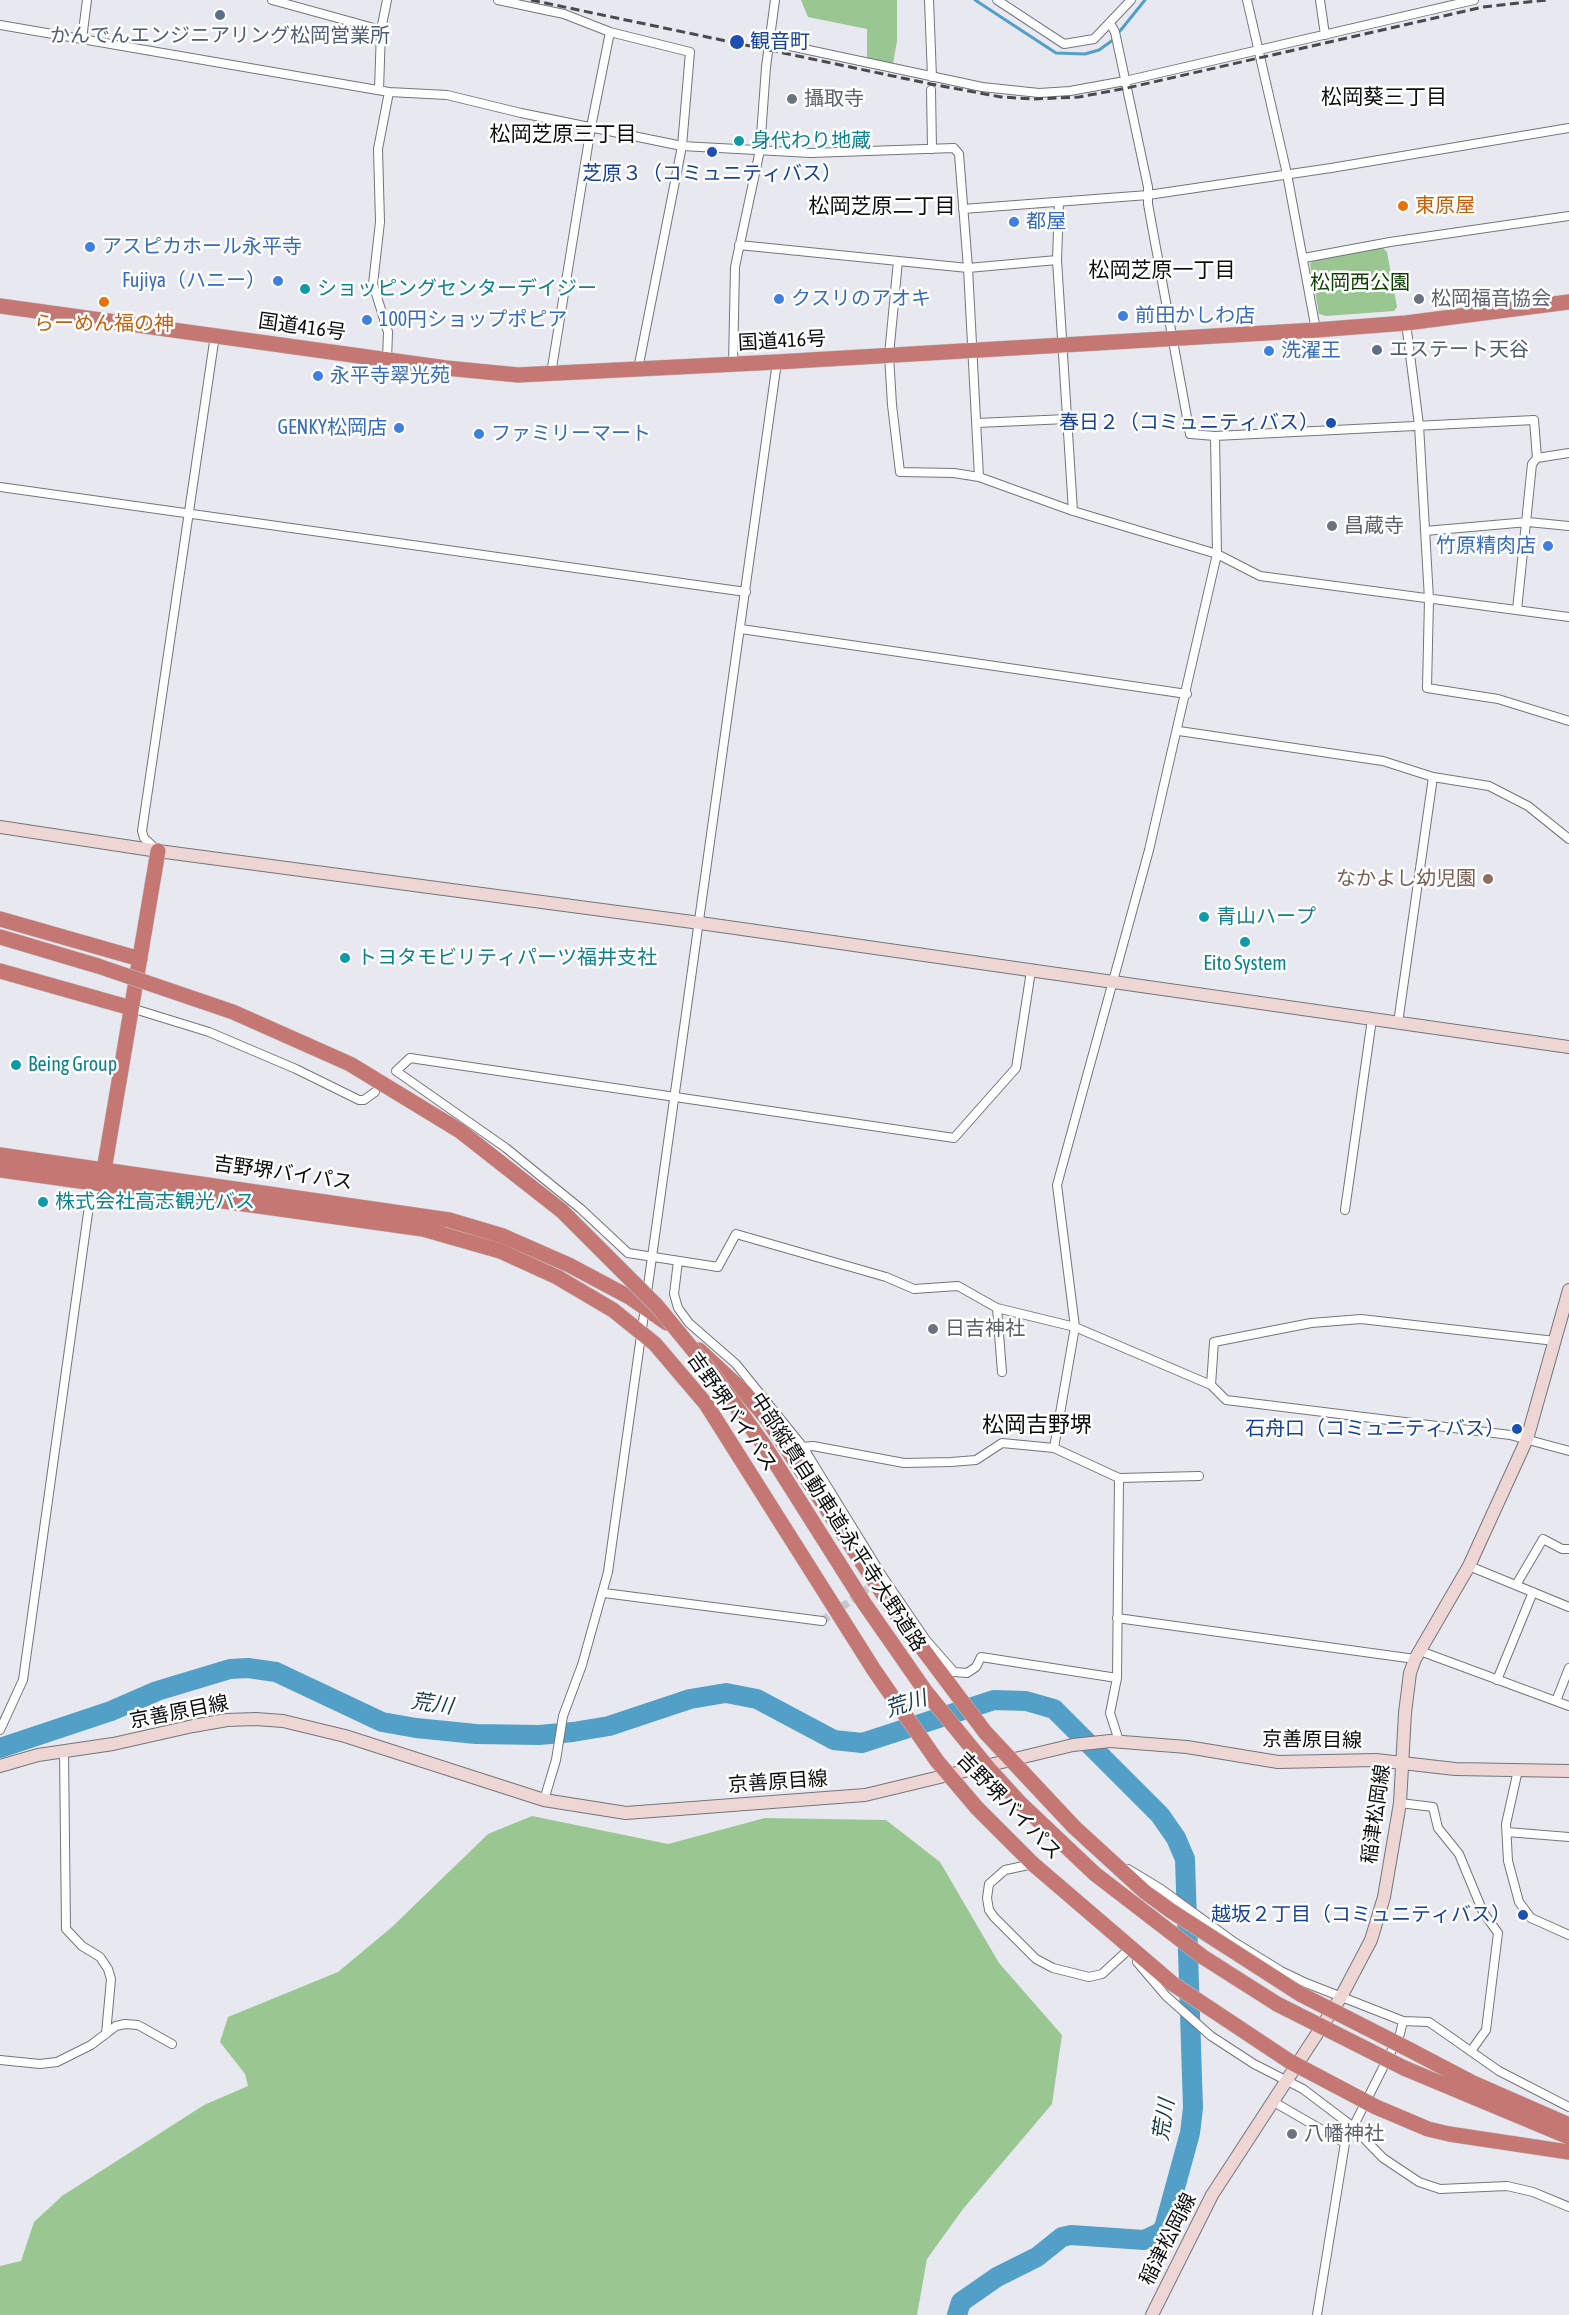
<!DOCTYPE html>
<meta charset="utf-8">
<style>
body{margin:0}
canvas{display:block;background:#e8e9f0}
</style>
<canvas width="1569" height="2315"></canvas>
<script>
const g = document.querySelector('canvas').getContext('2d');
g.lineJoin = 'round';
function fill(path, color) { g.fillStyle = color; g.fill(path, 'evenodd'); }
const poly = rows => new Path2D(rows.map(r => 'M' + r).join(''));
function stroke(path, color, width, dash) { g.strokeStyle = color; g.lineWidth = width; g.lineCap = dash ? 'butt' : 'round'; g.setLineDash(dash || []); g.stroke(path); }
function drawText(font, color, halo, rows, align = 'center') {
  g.font = font + ' "Asap Condensed","Noto Sans JP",sans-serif'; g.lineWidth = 5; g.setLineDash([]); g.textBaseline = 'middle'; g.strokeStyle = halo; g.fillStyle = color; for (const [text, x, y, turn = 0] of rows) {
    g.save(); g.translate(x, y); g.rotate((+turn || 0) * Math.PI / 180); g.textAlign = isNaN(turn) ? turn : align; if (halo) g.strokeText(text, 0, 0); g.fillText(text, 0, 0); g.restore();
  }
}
const green = poly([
 [801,0,897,0,897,41,893,64,867,58,867,29,808,17],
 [1383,248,1387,252,1397,307,1394,311,1326,316,1319,314,1310,264,1313,260],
 [532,1816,668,1844,765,1818,886,1820,940,1862,999,1963,1062,2035,1052,2104,963,2209,927,2259,917,2315,0,2315,0,2266,21,2261,34,2222,62,2196,204,2105,248,2086,245,2074,220,2042,228,2017,338,1972,392,1927,488,1834]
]);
const stream = poly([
 [975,0,1056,53,1085,54,1099,50,1113,40],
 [1120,31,1145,0]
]);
const river = poly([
 [0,1748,111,1711,157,1691,230,1669,248,1668,276,1672,382,1722,416,1728,476,1734,539,1735,573,1732,609,1726,690,1699,726,1693,757,1699,834,1740,862,1743,994,1700,1026,1701,1054,1709,1160,1815,1176,1838,1185,1859,1193,2108,1190,2133,1164,2228,1159,2233,1144,2240,1071,2235,1062,2237,1037,2257,997,2277,961,2302,957,2315]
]);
const streetTunnel = poly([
 [822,1621,878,1581]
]);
const street = poly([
 [272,0,381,30],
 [498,0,564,14,610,32,690,52,682,146,638,369],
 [929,0,932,77],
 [997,0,1064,44,1094,39,1131,0],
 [1247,0,1287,174,1316,330],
 [1320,0,1325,35],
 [1110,23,1115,32,1148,187,1148,204,1190,434,1215,436,1534,420,1537,458,1532,464,1517,610],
 [0,25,389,92,447,95,521,113,682,146,811,153,954,148,959,154,968,268,979,477],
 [82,39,87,0],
 [771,42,982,87,1039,93,1070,91,1125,81,1474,0],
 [379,90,381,30,387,0],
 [931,90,932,149],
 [1059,203,1057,260,1073,511],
 [963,209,1148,195,1331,168,1569,128],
 [739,245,968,268,1057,260],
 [1304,258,1390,242,1569,216],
 [898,261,889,355,892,405,900,472,954,473,979,477,1073,511,1217,554,1260,576,1569,617],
 [1406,323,1419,425,1429,599,1427,688,1498,699,1569,721],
 [387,360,388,332,373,284,380,222,378,149,389,92],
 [733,365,735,267,760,150,766,67,775,0],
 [551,374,591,127,610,32],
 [977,423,1067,419],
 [1537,458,1569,453],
 [0,487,746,592],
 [1425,531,1528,522,1569,526],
 [741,629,1187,694],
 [1179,731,1383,761,1433,777,1489,786,1528,806,1569,839],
 [158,851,144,838,142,831,215,335],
 [1031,971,1016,1068,954,1138,410,1058,396,1071,506,1148,581,1209,628,1253,718,1267,736,1234,886,1277,914,1289,958,1286,997,1308,1075,1327,1211,1385,1226,1400,1510,1435,1569,1451],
 [131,1008,209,1032,296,1069,359,1100,364,1100,375,1092],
 [1398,1023,1433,777],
 [1345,1210,1372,1019],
 [678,1261,674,1294,678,1308,689,1323,736,1364,803,1447,883,1577,926,1640,954,1672,967,1673,976,1667,981,1657,1117,1678],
 [997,1308,1002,1372],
 [1211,1385,1214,1342,1311,1323,1361,1319,1555,1341],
 [803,1447,813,1446,904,1463,951,1462,976,1460,1002,1443,1054,1448,1119,1478,1199,1476],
 [1054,1448,1075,1327,1057,1185,1149,850,1217,554,1215,436],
 [1469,1566,1569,1607],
 [1516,1585,1543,1539,1562,1549,1569,1549],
 [604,1593,822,1621],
 [1117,1618,1415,1659],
 [1420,1651,1569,1706],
 [1497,1680,1533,1592],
 [1556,1701,1569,1668],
 [0,1730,23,1680,88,1213,93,1193,99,1183],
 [1119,1741,1110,1713,1117,1678,1119,1478],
 [64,1751,66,1929,82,1946,100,1957,108,1969,111,1979,106,2034],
 [1518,1770,1506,1824,1508,1861,1519,1902,1531,1918,1569,1935],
 [544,1800,556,1760,563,1716,582,1665,608,1572,777,362],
 [1400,1803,1433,1807,1438,1828,1459,1854,1483,1912,1498,1933,1486,2030,1471,2051],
 [1507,1832,1569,1837],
 [1033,1864,1005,1870,989,1884,987,1898,989,1910,994,1917,1036,1959,1053,1968,1089,1977,1102,1974,1126,1952],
 [1128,1869,1161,1889,1234,1942,1281,1971,1306,1983,1403,2021,1429,2022,1499,2071,1569,2107],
 [1137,1962,1166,1996,1211,2036,1254,2064,1303,2089,1352,2126,1383,2158,1419,2182,1440,2189,1507,2186,1533,2192,1569,2207],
 [0,2060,40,2064,57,2062,91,2045,116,2026,125,2024,138,2025,172,2044],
 [1272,2101,1345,2143],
 [1317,2315,1345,2143,1400,2034,1403,2021]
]);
const secondary = poly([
 [0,827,158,851,700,923,1569,1047],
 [0,1766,38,1755,113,1744,193,1726,227,1720,256,1719,283,1721,345,1736,544,1800,626,1813,865,1795,1073,1745,1110,1741,1187,1747,1278,1762,1376,1760,1455,1769,1569,1771],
 [1152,2315,1212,2195,1341,1997,1371,1940,1384,1897,1400,1803,1405,1713,1410,1673,1415,1659,1469,1566,1527,1439,1569,1290]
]);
const highway = poly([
 [0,306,446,368,518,375,777,362,1316,330,1406,323,1569,302],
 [0,919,140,959],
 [0,937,98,966],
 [0,971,131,1008],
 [0,1155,449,1220,503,1236,569,1265,631,1298,667,1323],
 [0,1170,423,1229,500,1251,557,1277,613,1310,655,1344,706,1404,874,1670,937,1761,977,1808,1033,1864,1173,1984],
 [103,1176,158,851],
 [699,1350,745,1393,768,1420,895,1612,985,1732,1074,1827,1145,1892,1171,1911],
 [1410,2050,1471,2082,1569,2125],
 [1404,2068,1569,2137],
 [1376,2107,1428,2129,1449,2134,1569,2152]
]);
const rail = poly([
 [531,0,931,84,1001,97,1034,99,1079,97,1127,88,1483,7,1547,0]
]);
const highwayBridge = poly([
 [98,966,233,1012,350,1064,460,1131,562,1211,657,1306,712,1373,766,1448,864,1603,926,1692,989,1769,1020,1803,1095,1874,1203,1957,1277,2004,1404,2068],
 [1171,1911,1300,1994,1410,2050],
 [1173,1984,1289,2061,1376,2107]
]);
const markers = [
 [220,15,6,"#5c6f8a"],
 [737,42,8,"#1a4fb4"],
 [792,99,6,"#6b7280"],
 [739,141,6,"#0f9aa8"],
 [712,152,6,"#1a4fb4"],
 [1403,206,6,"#e8710a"],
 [1014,222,6,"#3f7fe0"],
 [90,247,6,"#3f7fe0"],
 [278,281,6,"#3f7fe0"],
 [305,289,6,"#0f9aa8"],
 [779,299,6,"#3f7fe0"],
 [1419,299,6,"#6b7280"],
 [104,302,6,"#e8710a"],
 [1123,316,6,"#3f7fe0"],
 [367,320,6,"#3f7fe0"],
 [1377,350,6,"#5c6f8a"],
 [1269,351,6,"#3f7fe0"],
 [318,376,6,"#3f7fe0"],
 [1331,423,6,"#1a4fb4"],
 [399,428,6,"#3f7fe0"],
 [479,434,6,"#3f7fe0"],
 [1332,526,6,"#6b7280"],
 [1548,546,6,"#3f7fe0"],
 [1488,879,6,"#8d6e63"],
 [1204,917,6,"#0f9aa8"],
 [1245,942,6,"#0f9aa8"],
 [345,958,6,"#0f9aa8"],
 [16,1065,6,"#0f9aa8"],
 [43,1202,6,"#0f9aa8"],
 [933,1329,6,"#6b7280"],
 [1517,1429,6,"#1a4fb4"],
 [1523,1915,6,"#1a4fb4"],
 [1292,2134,6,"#6b7280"]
];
const serviceNames = [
 ["かんでんエンジニアリング松岡営業所",220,36],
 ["エステート天谷",1389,350,"left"]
];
const transitNames = [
 ["観音町",750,42,"left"],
 ["芝原３（コミュニティバス）",712,174,"center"],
 ["春日２（コミュニティバス）",1319,423],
 ["石舟口（コミュニティバス）",1505,1429],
 ["越坂２丁目（コミュニティバス）",1511,1915]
];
const worshipNames = [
 ["攝取寺",804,99],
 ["松岡福音協会",1431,299],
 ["昌蔵寺",1344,526],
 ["日吉神社",945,1329],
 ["八幡神社",1304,2134]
];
const cultureNames = [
 ["身代わり地蔵",751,141],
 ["ショッピングセンターデイジー",317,289],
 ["青山ハープ",1216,917],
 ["トヨタモビリティパーツ福井支社",357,958],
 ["Eito System",1245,964,"center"],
 ["Being Group",28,1065],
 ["株式会社高志観光バス",55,1202]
];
const foodNames = [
 ["東原屋",1415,206],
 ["らーめん福の神",104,324,"center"]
];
const shopNames = [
 ["都屋",1026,222],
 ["アスピカホール永平寺",102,247],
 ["Fujiya（ハニー）",266,281,"right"],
 ["クスリのアオキ",791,299],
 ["前田かしわ店",1135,316],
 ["100円ショップポピア",379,320],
 ["洗濯王",1281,351],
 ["永平寺翠光苑",330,376],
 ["GENKY松岡店",387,428,"right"],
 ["ファミリーマート",491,434],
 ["竹原精肉店",1536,546,"right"]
];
const parkNames = [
 ["松岡西公園",1360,283]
];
const streetNames = [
 ["国道416号",302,327,8],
 ["国道416号",782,341,-3],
 ["吉野堺バイパス",283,1173,8],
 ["吉野堺バイパス",732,1412,55],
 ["中部縦貫自動車道;永平寺大野道路",838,1522,57],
 ["京善原目線",179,1712,-11],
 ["京善原目線",1312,1740,1],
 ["京善原目線",778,1782,-4],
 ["吉野堺バイパス",1009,1806,46],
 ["稲津松岡線",1376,1814,-82],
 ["稲津松岡線",1168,2239,-63]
];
const educationNames = [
 ["なかよし幼児園",1476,879]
];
const neighbourhoodNames = [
 ["松岡葵三丁目",1384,97],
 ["松岡芝原三丁目",563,134],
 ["松岡芝原二丁目",882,206],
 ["松岡芝原一丁目",1162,270]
];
const waterNames = [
 ["荒川",432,1704,8],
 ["荒川",906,1704,-18],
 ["荒川",1164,2120,-81]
];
const quarterNames = [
 ["松岡吉野堺",1037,1425]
];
fill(green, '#9ac791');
stroke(stream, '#529fc8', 3);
stroke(river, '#529fc8', 20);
stroke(streetTunnel, '#c7c8ce', 8, [8, 4]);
stroke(street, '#74757b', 10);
stroke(secondary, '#74757b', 14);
stroke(highway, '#c4c5c5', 16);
stroke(street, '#fff', 8);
stroke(secondary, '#eed6d5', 12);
stroke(highway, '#c57873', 15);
stroke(rail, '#494a4d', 3, [9, 4.5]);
stroke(highwayBridge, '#c4c5c5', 16, []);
stroke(highwayBridge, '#c57873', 15);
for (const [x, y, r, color] of markers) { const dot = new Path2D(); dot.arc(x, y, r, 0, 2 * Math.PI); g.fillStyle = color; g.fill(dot); stroke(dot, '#fff', 2); }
drawText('20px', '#4e5e75', '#fff', serviceNames);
drawText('20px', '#164399', '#fff', transitNames, 'right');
drawText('20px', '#5b616d', '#fff', worshipNames, 'left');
drawText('20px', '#0d838f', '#fff', cultureNames, 'left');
drawText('20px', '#c56008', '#fff', foodNames, 'left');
drawText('20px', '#366cbe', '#fff', shopNames, 'left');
drawText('20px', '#0c3e01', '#fff', parkNames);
drawText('20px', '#0b0c0e', '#fff', streetNames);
drawText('20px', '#785e54', '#fff', educationNames, 'right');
drawText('21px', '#0b0c0e', '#fff', neighbourhoodNames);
drawText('italic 21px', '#193c4e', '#fff', waterNames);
drawText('22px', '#0b0c0e', '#fff', quarterNames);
</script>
